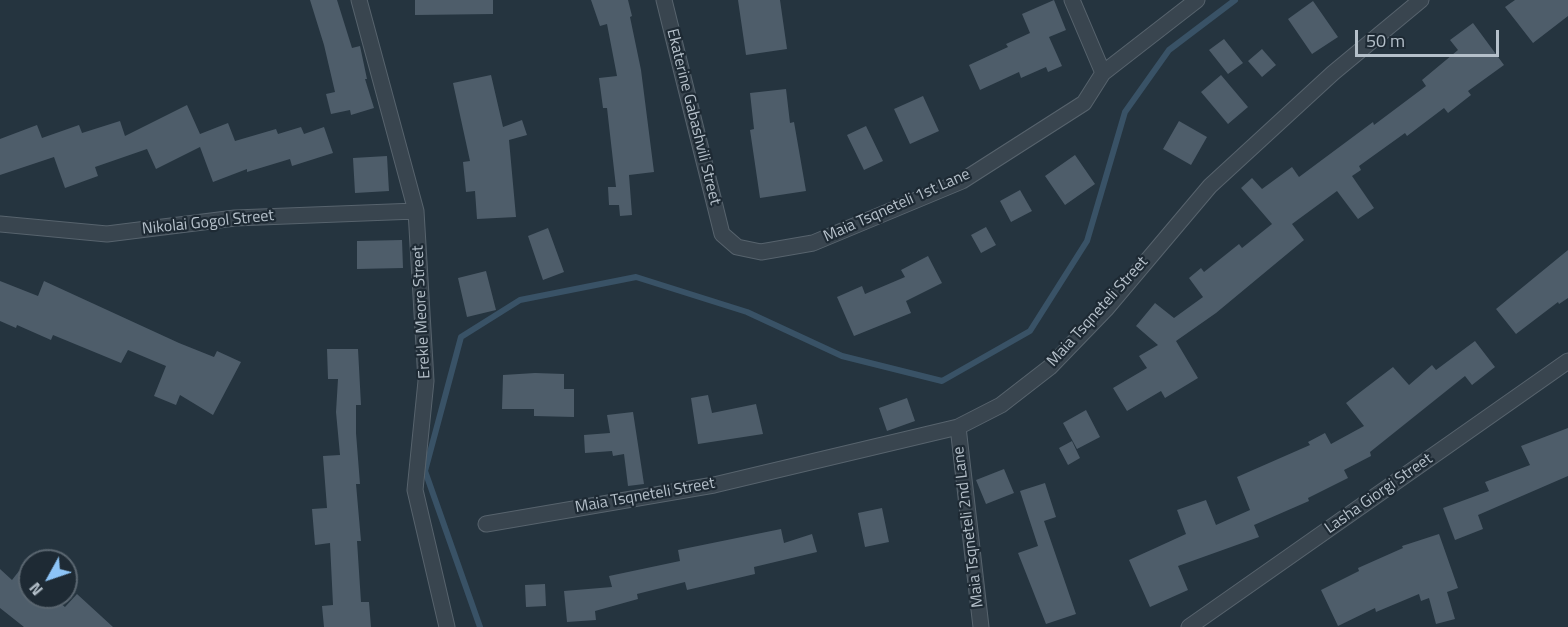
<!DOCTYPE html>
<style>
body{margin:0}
#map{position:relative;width:1568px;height:627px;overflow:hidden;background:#25343f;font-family:"Titillium Web",sans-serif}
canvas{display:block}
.north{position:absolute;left:18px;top:549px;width:60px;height:60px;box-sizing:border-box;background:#1e2a34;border:2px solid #5a6670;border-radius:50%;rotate:230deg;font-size:16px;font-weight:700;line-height:24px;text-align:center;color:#b5c0ca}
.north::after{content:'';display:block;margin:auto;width:21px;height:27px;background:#8dc4f7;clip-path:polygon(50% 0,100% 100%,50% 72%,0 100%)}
.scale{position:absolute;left:1355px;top:30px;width:144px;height:27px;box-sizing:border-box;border:3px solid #b5c0ca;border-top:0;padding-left:8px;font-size:18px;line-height:21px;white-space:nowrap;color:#b5c0ca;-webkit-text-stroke:4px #1e2a34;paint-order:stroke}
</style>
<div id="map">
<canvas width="1568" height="627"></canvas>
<div class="north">N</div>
<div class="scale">50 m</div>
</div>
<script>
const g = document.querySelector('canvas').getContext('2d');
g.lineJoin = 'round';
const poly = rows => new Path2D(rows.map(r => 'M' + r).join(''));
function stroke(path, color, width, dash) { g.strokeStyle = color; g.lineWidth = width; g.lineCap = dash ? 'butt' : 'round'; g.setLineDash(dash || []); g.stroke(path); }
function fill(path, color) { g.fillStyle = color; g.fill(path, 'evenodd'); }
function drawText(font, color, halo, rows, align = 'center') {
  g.font = font + ' "Titillium Web",sans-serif'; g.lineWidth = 4.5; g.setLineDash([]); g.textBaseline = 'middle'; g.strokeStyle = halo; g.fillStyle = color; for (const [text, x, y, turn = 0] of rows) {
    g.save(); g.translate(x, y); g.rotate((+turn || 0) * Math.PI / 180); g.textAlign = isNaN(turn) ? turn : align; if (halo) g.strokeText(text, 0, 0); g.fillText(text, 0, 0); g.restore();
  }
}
const stream = poly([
 [480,627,425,471,461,337,520,300,636,277,747,312,842,356,942,381,1030,331,1087,241,1125,112,1169,50,1235,0]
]);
const building = poly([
 [310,0,337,0,352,48,360,46,367,79,365,79,374,108,351,115,350,110,331,114,326,94,335,92,324,45],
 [415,0,493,0,493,14,415,15],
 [591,0,628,0,632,16,630,17,641,70,654,172,629,175,632,215,620,216,619,205,609,205,608,187,616,187,607,108,603,108,599,78,617,76,607,24,600,26],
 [738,0,780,0,787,49,746,55],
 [1054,0,1066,30,1049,37,1062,66,1048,72,1046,67,1021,78,1019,72,980,90,969,65,1008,47,1006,44,1030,33,1022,14],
 [1515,0,1568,0,1568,16,1533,43,1505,7],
 [1313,1,1338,37,1312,54,1288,19],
 [1473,23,1504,65,1468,91,1471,95,1448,113,1444,108,1407,136,1405,133,1359,166,1361,170,1352,176,1374,208,1358,219,1337,191,1292,224,1304,240,1216,313,1176,341,1198,378,1165,398,1161,391,1127,411,1113,388,1147,368,1139,356,1158,345,1136,326,1155,303,1174,318,1203,297,1189,278,1201,268,1204,272,1239,244,1242,248,1272,224,1241,188,1252,178,1262,189,1292,167,1299,177,1373,122,1374,125,1426,86,1422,80,1458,50,1450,40],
 [1224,39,1243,63,1228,74,1209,50],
 [1262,49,1276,65,1262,77,1248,61],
 [491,75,503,127,522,120,527,135,509,140,516,217,477,219,475,191,466,192,463,162,470,161,453,83],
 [1221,75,1248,107,1228,124,1201,92],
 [786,89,790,123,794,122,806,191,760,198,750,130,754,129,750,93],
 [923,96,939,131,910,144,894,109],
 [187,105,200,134,228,123,235,141,276,129,278,134,301,127,304,134,324,127,333,153,292,166,290,159,247,172,247,169,213,182,200,147,156,169,147,149,95,167,98,176,65,188,54,157,0,175,0,139,37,125,42,138,79,125,82,133,120,121,125,136],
 [1179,121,1207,137,1191,165,1163,149],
 [866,126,883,161,864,170,847,135],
 [1075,155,1095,184,1065,205,1045,176],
 [387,156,389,191,355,193,353,158],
 [1020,190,1032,211,1011,222,1000,201],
 [986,227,996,245,981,253,971,235],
 [548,228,564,272,543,280,528,236],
 [402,240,403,268,357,269,357,241],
 [1568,250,1568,298,1559,304,1558,302,1516,334,1496,309],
 [928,256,942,283,906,301,911,313,854,336,837,297,862,286,865,294,905,277,901,270],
 [486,271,496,310,467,317,458,278],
 [0,281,38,296,44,281,179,343,214,357,217,351,241,362,213,415,180,395,176,405,154,396,166,366,128,350,121,363,53,335,51,340,17,325,16,328,0,321],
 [1475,341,1495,367,1472,385,1465,376,1370,452,1371,456,1344,470,1348,478,1308,498,1309,501,1254,525,1259,537,1178,566,1188,590,1150,607,1129,560,1186,534,1177,510,1206,500,1216,525,1250,510,1237,477,1310,445,1308,442,1325,433,1331,444,1364,426,1346,403,1393,367,1409,385,1432,365,1436,370],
 [327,349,358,349,361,405,356,405,356,433,360,484,356,484,361,541,357,541,361,602,369,602,371,627,324,627,322,606,333,605,330,543,315,545,312,509,327,508,323,456,340,455,336,412,338,379,328,379],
 [535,373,564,374,564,389,574,389,574,417,534,416,534,409,502,409,503,375],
 [708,395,712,413,756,404,763,434,698,444,691,398],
 [907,398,915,421,887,431,879,408],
 [1086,410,1100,437,1077,449,1063,423],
 [633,412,644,484,628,486,624,454,613,456,612,451,585,453,584,435,610,433,607,415],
 [1568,428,1568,476,1478,515,1483,529,1455,540,1443,508,1489,491,1485,482,1530,465,1521,446],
 [1072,441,1080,458,1068,465,1059,448],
 [1004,469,1014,493,986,504,976,480],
 [1045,483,1056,517,1044,521,1076,614,1046,624,1018,553,1038,546,1020,491],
 [882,508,889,542,865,547,858,513],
 [781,529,784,543,812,534,817,552,754,567,755,574,687,590,685,582,637,594,638,599,595,611,596,620,567,622,564,591,612,587,609,576,680,561,678,550],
 [1439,534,1458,588,1447,592,1455,619,1436,624,1429,598,1421,601,1419,594,1376,612,1375,608,1338,626,1321,590,1359,571,1358,568,1403,548,1402,546],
 [0,569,12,580,19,571,30,580,30,597,52,597,65,607,77,594,113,627,24,627,0,608],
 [545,584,546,606,526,607,525,585]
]);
const minor = poly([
 [359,0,416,211,426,381,415,490,447,627],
 [664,0,722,234,737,247,761,252,813,243,962,181,1084,103,1103,73,1197,0],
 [1072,0,1103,73],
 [0,224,107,234,235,218,416,211],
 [958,427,981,627],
 [486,524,714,485,958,427,1001,405,1050,367,1107,308,1210,186,1333,73,1421,0],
 [1189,627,1568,361]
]);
const streetNames = [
 ["Ekaterine Gabashvili Street",693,117,76],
 ["Maia Tsqneteli 1st Lane",897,206,-24],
 ["Nikolai Gogol Street",208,223,-6],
 ["Erekle Meore Street",422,312,-93],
 ["Maia Tsqneteli Street",1098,312,-48],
 ["Lasha Giorgi Street",1379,494,-35],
 ["Maia Tsqneteli Street",645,496,-10],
 ["Maia Tsqneteli 2nd Lane",969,527,-97]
];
stroke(stream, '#395266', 6);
fill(building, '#4e5d6a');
stroke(minor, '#57636d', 17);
stroke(minor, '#39454f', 15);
drawText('16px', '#b5c0ca', '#1e2a34', streetNames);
</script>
